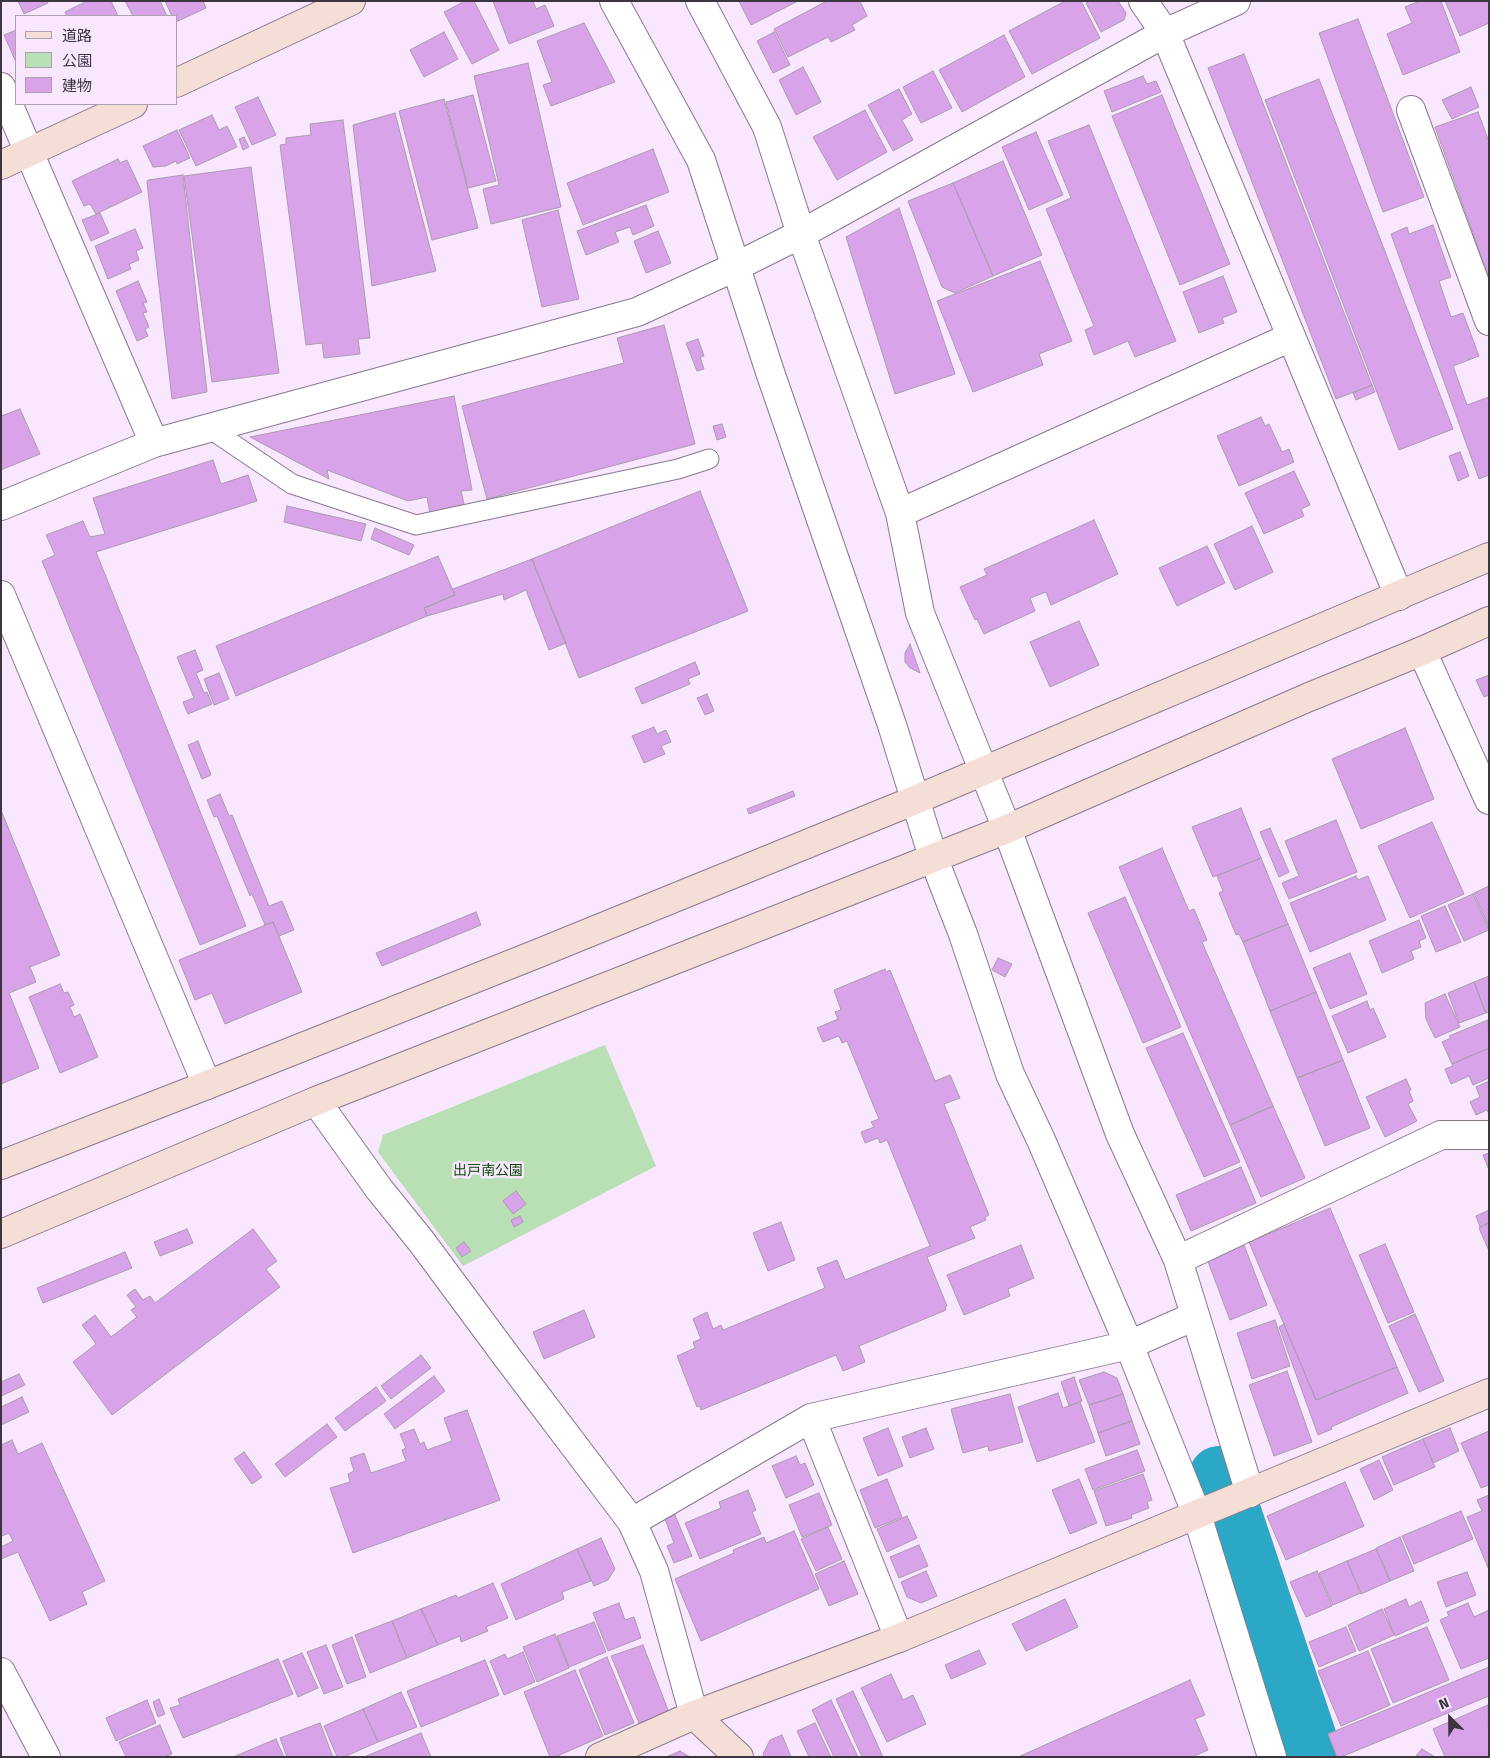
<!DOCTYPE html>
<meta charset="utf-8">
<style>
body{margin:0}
#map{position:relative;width:1490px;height:1758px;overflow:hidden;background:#f8e7fe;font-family:"Fira Sans","Noto Sans JP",sans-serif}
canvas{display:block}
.frame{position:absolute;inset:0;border:2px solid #3c353e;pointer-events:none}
.legend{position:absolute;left:15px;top:15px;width:162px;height:90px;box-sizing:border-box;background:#f8e7fe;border:1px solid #ada0b1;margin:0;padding:6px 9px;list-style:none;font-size:15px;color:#3c353e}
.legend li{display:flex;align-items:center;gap:10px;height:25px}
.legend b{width:25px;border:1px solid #ada0b1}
.north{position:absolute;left:1425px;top:1693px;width:50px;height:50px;-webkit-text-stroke:4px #f8e7fe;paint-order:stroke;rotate:337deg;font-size:14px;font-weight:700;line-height:20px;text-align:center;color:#3c353e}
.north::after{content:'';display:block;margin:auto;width:18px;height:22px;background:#3c353e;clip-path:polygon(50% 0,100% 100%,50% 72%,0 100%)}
</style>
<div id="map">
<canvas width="1490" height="1758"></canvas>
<div class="frame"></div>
<ul class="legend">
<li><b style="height:6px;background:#f5ded6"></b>道路</li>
<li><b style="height:14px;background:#b9dfb4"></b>公園</li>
<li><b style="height:14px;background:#d8a3e8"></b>建物</li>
</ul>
<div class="north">N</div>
</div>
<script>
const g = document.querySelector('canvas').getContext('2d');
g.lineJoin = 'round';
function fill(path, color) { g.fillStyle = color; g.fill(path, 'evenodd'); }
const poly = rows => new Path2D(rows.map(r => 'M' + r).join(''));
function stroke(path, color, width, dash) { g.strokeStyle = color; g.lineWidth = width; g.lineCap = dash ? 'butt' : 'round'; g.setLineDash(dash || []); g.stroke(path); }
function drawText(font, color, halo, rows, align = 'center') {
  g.font = font + ' "Fira Sans","Noto Sans JP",sans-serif'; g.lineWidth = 5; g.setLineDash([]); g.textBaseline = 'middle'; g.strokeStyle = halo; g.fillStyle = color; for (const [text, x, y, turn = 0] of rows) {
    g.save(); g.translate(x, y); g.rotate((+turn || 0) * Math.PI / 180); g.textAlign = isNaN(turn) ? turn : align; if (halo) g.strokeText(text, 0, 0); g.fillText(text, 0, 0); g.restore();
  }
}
const green = poly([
 [605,1045,656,1166,463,1266,378,1152,383,1135]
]);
const river = poly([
 [1219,1476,1313,1757]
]);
const building = poly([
 [18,1,47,1,48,3,24,14,18,1],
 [87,1,111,1,118,16,67,16,65,12,87,1],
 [125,1,160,1,167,16,133,16,125,1],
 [165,1,203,1,206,8,176,22,176,16,172,16,165,1],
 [465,1,474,1,499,50,472,64,444,12,465,1],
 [493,1,533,1,536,9,545,5,554,26,509,44,493,1],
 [739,1,798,1,751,25,739,1],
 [827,1,860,1,867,16,852,25,855,30,831,42,828,37,788,57,774,29,827,1],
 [1065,1,1081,1,1100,38,1032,74,1009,31,1065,1],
 [1090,1,1118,1,1126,13,1124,20,1101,32,1086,3,1090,1],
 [1420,1,1441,1,1460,52,1403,75,1387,34,1412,23,1405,7,1420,1],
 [1445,1,1489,1,1489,23,1460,36,1445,1],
 [1358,19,1424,197,1383,212,1319,33,1358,19],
 [584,23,615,82,551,106,543,85,552,82,537,41,584,23],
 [16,30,16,62,4,35,16,30],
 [444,32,458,59,424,77,410,50,444,32],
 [774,32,790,65,773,73,757,41,774,32],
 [1004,35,1025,77,962,112,939,70,1004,35],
 [1244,54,1372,385,1336,399,1208,68,1244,54],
 [528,63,561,207,491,224,483,189,499,185,474,76,528,63],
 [803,67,821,102,796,115,779,80,803,67],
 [933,71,952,108,921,123,903,87,933,71],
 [1143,76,1147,84,1156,81,1161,92,1112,112,1104,91,1143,76],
 [1319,79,1453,429,1399,450,1265,100,1319,79],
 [1471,87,1479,107,1452,119,1442,100,1471,87],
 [899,89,912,114,902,120,913,140,893,151,868,105,899,89],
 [473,95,496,181,468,188,446,102,473,95],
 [1162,95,1230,264,1180,285,1112,116,1162,95],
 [258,97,276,135,252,145,235,107,258,97],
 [444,99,478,228,432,240,399,111,444,99],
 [865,110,887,152,837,180,813,137,865,110],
 [1478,112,1489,142,1489,278,1435,127,1478,112],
 [395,113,436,271,372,286,353,125,395,113],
 [212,115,219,130,227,126,237,147,196,166,179,130,212,115],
 [343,120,370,338,358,339,360,354,324,358,322,343,306,345,280,145,286,144,286,138,311,135,310,124,343,120],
 [1089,125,1176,341,1135,357,1128,341,1094,355,1085,330,1094,326,1046,209,1071,198,1048,141,1089,125],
 [177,130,190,158,177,164,176,161,166,166,153,167,143,146,177,130],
 [1036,132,1063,195,1029,210,1002,147,1036,132],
 [244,137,249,147,243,150,239,139,244,137],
 [653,149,669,192,583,225,567,183,653,149],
 [118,159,120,163,127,160,142,192,96,214,90,204,84,206,72,181,118,159],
 [1003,161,1042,255,993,276,953,183,1003,161],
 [251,167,279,373,212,382,184,176,251,167],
 [183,175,207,392,172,399,147,182,148,180,183,175],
 [953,183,993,276,955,293,942,287,908,201,953,183],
 [646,205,654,226,633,235,630,227,615,232,619,242,586,255,577,231,646,205],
 [899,208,955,374,895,394,846,237,899,208],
 [558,210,579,299,542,307,522,220,558,210],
 [100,213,109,233,91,241,82,220,100,213],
 [1433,225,1451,277,1439,281,1451,317,1463,313,1479,356,1453,366,1467,405,1489,397,1489,475,1479,479,1391,234,1407,227,1409,234,1433,225],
 [135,229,143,248,136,251,139,260,129,264,131,269,108,279,95,246,135,229],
 [658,231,671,263,646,273,634,241,658,231],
 [1040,261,1072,341,1039,354,1043,365,973,392,937,301,1040,261],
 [1223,276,1237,312,1222,318,1224,323,1199,333,1183,292,1223,276],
 [138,281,147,302,143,303,147,312,143,313,149,327,145,329,148,336,137,341,116,291,138,281],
 [664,325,695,444,487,499,462,406,624,363,617,338,664,325],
 [698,339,704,356,700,357,704,369,697,371,686,343,698,339],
 [1372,385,1375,392,1356,400,1353,393,1372,385],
 [454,396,472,490,461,491,465,508,430,514,427,497,408,501,327,470,329,479,250,437,454,396],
 [20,409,40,454,1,470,1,416,20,409],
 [1261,417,1265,426,1269,424,1282,452,1289,449,1294,462,1239,486,1217,436,1261,417],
 [722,424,726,437,717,440,713,426,722,424],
 [1460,452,1469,476,1458,481,1449,456,1460,452],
 [213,460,221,484,248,475,257,501,96,552,246,926,200,945,42,561,55,555,46,535,83,521,90,537,105,534,93,498,213,460],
 [1294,471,1310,505,1301,509,1304,516,1264,534,1245,493,1294,471],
 [700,491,748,611,579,678,532,559,700,491],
 [287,506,366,524,361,541,284,522,287,506],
 [1094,520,1118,574,1051,605,1046,592,1030,598,1035,611,984,634,977,619,975,620,960,587,987,575,984,569,1094,520],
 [1252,526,1273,572,1235,590,1214,544,1252,526],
 [375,528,414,545,409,555,371,539,375,528],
 [1207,546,1225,583,1177,606,1159,568,1207,546],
 [438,556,455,595,424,608,427,616,236,696,216,646,438,556],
 [532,559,566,643,549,650,526,590,504,600,503,594,427,616,424,608,455,595,453,589,532,559],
 [1079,621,1099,665,1050,687,1030,642,1079,621],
 [910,644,920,673,910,668,905,662,905,653,910,644],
 [195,650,203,670,196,673,204,693,207,692,212,704,188,714,183,702,194,698,177,657,195,650],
 [695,662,700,674,688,679,690,684,642,704,635,688,695,662],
 [219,673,229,699,214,705,204,679,219,673],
 [1489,675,1489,695,1484,697,1476,680,1489,675],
 [707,694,714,711,705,715,697,698,707,694],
 [654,727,657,734,666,730,671,742,661,746,665,754,644,763,632,736,654,727],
 [1405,728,1434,799,1361,829,1332,759,1405,728],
 [198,741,211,775,202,779,188,745,198,741],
 [793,791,795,796,749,814,747,809,793,791],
 [220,794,229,816,232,815,269,906,282,901,294,930,279,936,273,922,265,925,252,894,250,896,217,816,214,817,207,800,220,794],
 [1241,808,1261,858,1213,877,1192,827,1241,808],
 [1,810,60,955,30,967,36,982,9,993,39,1068,1,1084,1,810],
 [1336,820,1357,872,1289,899,1282,883,1299,876,1285,841,1336,820],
 [1432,822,1464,894,1410,918,1378,846,1432,822],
 [1270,828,1289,872,1279,877,1260,832,1270,828],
 [1162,848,1189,911,1194,909,1207,940,1202,942,1273,1106,1230,1125,1119,867,1162,848],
 [1261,858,1288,924,1243,942,1239,934,1236,935,1219,893,1223,891,1217,876,1261,858],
 [1356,876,1358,880,1368,876,1386,920,1310,952,1290,903,1356,876],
 [1489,886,1489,927,1474,893,1489,886],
 [1473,894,1489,930,1464,941,1448,905,1473,894],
 [1125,897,1181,1027,1143,1043,1088,913,1125,897],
 [1445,906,1461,942,1436,952,1421,916,1445,906],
 [476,912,481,925,382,966,376,953,476,912],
 [1419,920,1426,938,1419,941,1421,947,1411,951,1414,959,1382,973,1369,941,1419,920],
 [273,922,302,992,225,1024,212,993,195,1000,179,960,273,922],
 [1288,924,1316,992,1270,1011,1243,942,1288,924],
 [1350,953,1367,994,1330,1009,1313,968,1350,953],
 [998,958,1012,964,1005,977,992,970,998,958],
 [885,969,886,972,890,970,935,1081,950,1075,960,1098,944,1104,989,1215,985,1217,986,1220,970,1227,975,1238,927,1257,947,1306,945,1306,946,1310,859,1346,865,1362,843,1371,836,1355,701,1410,700,1406,697,1407,677,1356,695,1348,693,1342,701,1339,693,1319,707,1312,713,1329,721,1325,723,1330,825,1288,817,1268,837,1260,845,1280,930,1246,887,1140,880,1143,878,1138,865,1143,861,1132,874,1127,871,1122,879,1119,847,1041,842,1043,839,1036,823,1042,817,1028,838,1019,835,1012,841,1010,834,990,885,969],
 [1489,976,1489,1012,1486,1013,1474,982,1489,976],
 [1474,982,1486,1013,1459,1023,1448,993,1474,982],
 [60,984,64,993,68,992,74,1005,70,1007,74,1017,80,1014,98,1057,60,1073,29,997,60,984],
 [1316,992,1343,1060,1297,1078,1270,1011,1316,992],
 [1445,994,1460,1027,1435,1038,1426,1019,1425,1003,1445,994],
 [1367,1001,1370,1010,1373,1008,1386,1037,1348,1053,1332,1016,1367,1001],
 [1488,1020,1489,1048,1452,1064,1442,1042,1451,1038,1449,1036,1488,1020],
 [1183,1033,1240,1162,1204,1177,1146,1048,1183,1033],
 [1489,1048,1489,1078,1473,1085,1469,1076,1451,1084,1445,1069,1453,1066,1452,1064,1489,1048],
 [1343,1060,1370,1128,1325,1146,1297,1078,1343,1060],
 [1406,1079,1411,1090,1409,1091,1413,1101,1408,1104,1417,1121,1385,1137,1366,1097,1406,1079],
 [1489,1081,1489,1114,1487,1110,1476,1115,1470,1102,1480,1097,1476,1087,1489,1081],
 [1273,1106,1305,1178,1261,1197,1230,1125,1273,1106],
 [1489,1153,1489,1170,1483,1155,1489,1153],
 [1241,1167,1256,1203,1191,1231,1176,1195,1241,1167],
 [516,1191,526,1204,513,1214,503,1201,516,1191],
 [1330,1208,1397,1367,1316,1400,1249,1242,1330,1208],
 [1489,1210,1489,1223,1480,1227,1476,1216,1489,1210],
 [520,1216,523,1222,514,1227,511,1220,520,1216],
 [781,1222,795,1260,768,1271,753,1233,781,1222],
 [1489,1223,1489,1251,1479,1228,1489,1223],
 [187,1229,193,1243,160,1256,154,1242,187,1229],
 [253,1229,277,1261,266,1269,280,1287,112,1415,73,1362,96,1344,82,1325,95,1315,111,1337,137,1317,131,1310,136,1307,127,1295,135,1289,143,1300,150,1296,155,1303,253,1229],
 [464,1242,471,1251,462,1257,456,1248,464,1242],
 [1385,1244,1414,1312,1388,1323,1359,1255,1385,1244],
 [1021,1245,1034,1278,1008,1289,1010,1296,964,1315,947,1275,1021,1245],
 [1244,1245,1267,1305,1230,1320,1207,1259,1244,1245],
 [125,1252,132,1268,43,1303,37,1288,125,1252],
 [584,1310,595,1337,544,1359,533,1332,584,1310],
 [1415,1314,1444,1381,1419,1392,1389,1326,1415,1314],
 [1275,1320,1290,1366,1252,1379,1237,1333,1275,1320],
 [1284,1324,1316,1400,1397,1367,1408,1393,1331,1427,1332,1429,1318,1435,1279,1327,1284,1324],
 [421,1355,431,1368,391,1399,381,1386,421,1355],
 [1287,1371,1312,1442,1274,1456,1249,1385,1287,1371],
 [1104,1372,1117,1378,1123,1394,1089,1405,1079,1380,1104,1372],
 [19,1374,25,1385,1,1396,1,1382,19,1374],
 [434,1376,445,1391,395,1429,384,1414,434,1376],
 [1074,1377,1082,1401,1069,1406,1061,1382,1074,1377],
 [376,1387,386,1401,345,1431,335,1418,376,1387],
 [1058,1393,1063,1408,1080,1402,1095,1442,1037,1462,1018,1407,1058,1393],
 [1010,1394,1023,1442,989,1451,988,1446,963,1453,951,1409,1010,1394],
 [1123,1394,1132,1421,1098,1433,1089,1405,1123,1394],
 [22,1397,29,1412,1,1425,1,1407,22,1397],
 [467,1410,500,1500,353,1553,330,1488,350,1482,348,1474,354,1471,350,1458,364,1453,371,1473,406,1461,402,1450,406,1448,400,1434,414,1429,420,1444,424,1442,427,1450,452,1441,444,1418,467,1410],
 [1132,1421,1140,1444,1106,1456,1098,1433,1132,1421],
 [327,1424,337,1437,285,1477,275,1464,327,1424],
 [888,1428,903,1466,878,1476,863,1438,888,1428],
 [926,1428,934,1449,910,1458,902,1437,926,1428],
 [1450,1428,1459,1451,1433,1463,1423,1439,1450,1428],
 [1489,1431,1489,1485,1481,1488,1461,1443,1489,1431],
 [1423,1439,1435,1467,1394,1485,1382,1457,1423,1439],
 [12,1440,18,1454,42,1443,105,1581,82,1592,87,1604,50,1621,18,1552,1,1559,1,1547,13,1541,9,1533,2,1536,1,1535,1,1445,12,1440],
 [1137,1450,1145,1471,1093,1490,1085,1469,1137,1450],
 [244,1452,262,1477,252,1484,234,1459,244,1452],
 [796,1456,800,1465,805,1463,814,1485,786,1498,772,1466,796,1456],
 [1379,1460,1393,1490,1374,1500,1360,1469,1379,1460],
 [1143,1474,1152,1500,1147,1502,1149,1508,1131,1515,1132,1518,1106,1526,1094,1491,1143,1474],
 [887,1479,902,1517,875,1528,860,1490,887,1479],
 [1079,1479,1097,1523,1070,1534,1052,1490,1079,1479],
 [1345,1482,1364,1526,1286,1560,1267,1516,1345,1482],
 [748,1490,756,1510,752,1512,761,1534,700,1559,685,1523,721,1508,719,1502,748,1490],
 [819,1493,832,1525,802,1537,789,1505,819,1493],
 [1489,1495,1489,1570,1467,1517,1482,1511,1477,1500,1489,1495],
 [1461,1511,1473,1539,1414,1564,1402,1536,1461,1511],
 [675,1515,692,1556,674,1563,667,1546,674,1543,665,1519,675,1515],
 [907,1516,917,1538,887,1552,877,1529,907,1516],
 [828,1527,842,1559,816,1571,801,1539,828,1527],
 [794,1531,819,1589,701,1641,675,1579,734,1553,733,1550,764,1537,766,1543,794,1531],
 [1400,1537,1414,1571,1390,1581,1376,1548,1400,1537],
 [601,1538,615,1569,608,1580,594,1586,577,1549,601,1538],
 [919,1545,928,1566,899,1578,890,1557,919,1545],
 [577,1549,591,1581,562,1592,564,1599,516,1620,501,1584,577,1549],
 [1376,1549,1390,1581,1361,1594,1347,1561,1376,1549],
 [844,1561,858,1594,829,1606,815,1574,844,1561],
 [1347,1561,1361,1593,1333,1605,1319,1573,1347,1561],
 [926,1571,937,1596,921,1603,907,1597,901,1582,926,1571],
 [1317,1571,1332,1606,1306,1617,1290,1582,1317,1571],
 [1467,1572,1476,1595,1446,1607,1437,1582,1467,1572],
 [493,1583,508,1618,486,1627,488,1631,461,1642,460,1636,438,1645,421,1609,456,1595,458,1598,493,1583],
 [1065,1599,1078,1627,1026,1651,1012,1624,1065,1599],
 [1406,1599,1409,1607,1421,1601,1429,1621,1395,1636,1384,1609,1406,1599],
 [619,1603,625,1620,634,1617,641,1638,608,1651,593,1613,619,1603],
 [1468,1603,1474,1617,1489,1610,1489,1658,1461,1669,1440,1620,1449,1616,1447,1612,1468,1603],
 [421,1609,438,1645,407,1658,392,1621,421,1609],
 [1382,1609,1394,1635,1359,1651,1348,1625,1382,1609],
 [392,1621,407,1658,370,1673,355,1635,392,1621],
 [594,1622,606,1652,569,1667,557,1636,594,1622],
 [1346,1627,1356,1651,1319,1667,1309,1642,1346,1627],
 [1427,1627,1449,1680,1393,1703,1371,1649,1427,1627],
 [555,1634,569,1668,537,1682,523,1647,555,1634],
 [352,1637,366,1677,347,1684,332,1645,352,1637],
 [326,1645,343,1687,324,1694,307,1652,326,1645],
 [643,1645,668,1710,665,1714,639,1723,611,1656,643,1645],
 [979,1650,986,1664,951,1679,945,1665,979,1650],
 [1368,1651,1390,1705,1341,1726,1318,1671,1368,1651],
 [523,1652,535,1682,504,1695,490,1661,505,1654,507,1659,523,1652],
 [302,1653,318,1688,298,1697,283,1661,302,1653],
 [607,1657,634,1723,605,1735,579,1670,607,1657],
 [278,1659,293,1694,183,1738,170,1708,180,1705,178,1699,278,1659],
 [485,1660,499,1695,421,1727,407,1691,485,1660],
 [1489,1667,1489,1696,1341,1757,1337,1757,1328,1734,1489,1667],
 [575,1670,603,1736,555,1757,550,1757,524,1692,575,1670],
 [891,1674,903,1700,913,1695,926,1724,887,1742,861,1688,891,1674],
 [1190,1680,1205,1715,1195,1719,1208,1750,1192,1757,1018,1757,1190,1680],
 [853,1691,883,1757,862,1757,836,1699,853,1691],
 [401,1692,417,1727,378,1742,363,1709,401,1692],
 [159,1699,165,1714,158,1717,153,1702,159,1699],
 [147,1700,156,1723,116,1741,106,1718,147,1700],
 [831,1700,858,1757,834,1757,812,1710,831,1700],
 [1488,1705,1489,1757,1445,1757,1433,1729,1488,1705],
 [363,1709,378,1742,344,1757,337,1757,324,1726,363,1709],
 [320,1723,333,1757,287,1757,280,1738,320,1723],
 [815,1723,831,1757,809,1757,797,1731,815,1723],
 [160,1725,172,1754,164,1757,126,1757,119,1742,160,1725],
 [421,1733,431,1757,364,1757,421,1733],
 [782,1735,791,1757,764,1757,763,1754,770,1740,782,1735],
 [276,1739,284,1757,233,1757,276,1739],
 [1422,1749,1435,1757,1415,1757,1422,1749],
 [680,1751,690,1757,666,1757,680,1751]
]);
const lane = poly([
 [209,428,292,484,416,525,678,469,709,459]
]);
const street = poly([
 [614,1,701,160,770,372,892,725,933,857,963,934,1010,1074,1041,1140,1129,1345,1197,1515,1272,1757],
 [700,1,767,127,801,234,900,513,920,613,1007,829,1120,1134,1178,1260,1250,1493],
 [1143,1,1165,33,1399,596],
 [1,87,154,443],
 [1411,110,1489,321],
 [1,506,154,443,637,312,735,267,801,234,1165,33,1236,1],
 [900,513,1291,337],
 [1,595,207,1085],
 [1422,651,1489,800],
 [316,1101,379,1189,421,1241,507,1357,632,1522,654,1571,694,1715],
 [1178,1260,1441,1135,1489,1135],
 [811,1418,899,1638],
 [632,1522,811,1418,1129,1345,1195,1316],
 [1,1672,46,1757]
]);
const secondary = poly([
 [176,83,351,1],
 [1,165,133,104],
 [1,1165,207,1085,539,953,915,800,1489,557],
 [1,1234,316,1101,1007,829,1309,697,1422,651,1489,621],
 [694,1715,739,1757],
 [600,1757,694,1715,899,1638,1489,1393]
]);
const parkNames = [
 ["出戸南公園",488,1171]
];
fill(green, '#b9dfb4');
stroke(river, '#2aa8c6', 60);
fill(building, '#d8a3e8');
stroke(building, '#ab9bb0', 1);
stroke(lane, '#89798e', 21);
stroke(street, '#89798e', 30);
stroke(secondary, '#89798e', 30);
stroke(lane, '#fff', 19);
stroke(street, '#fff', 28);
stroke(secondary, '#f5ded6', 28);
drawText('14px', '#0a4a06', '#f8e7fe', parkNames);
</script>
